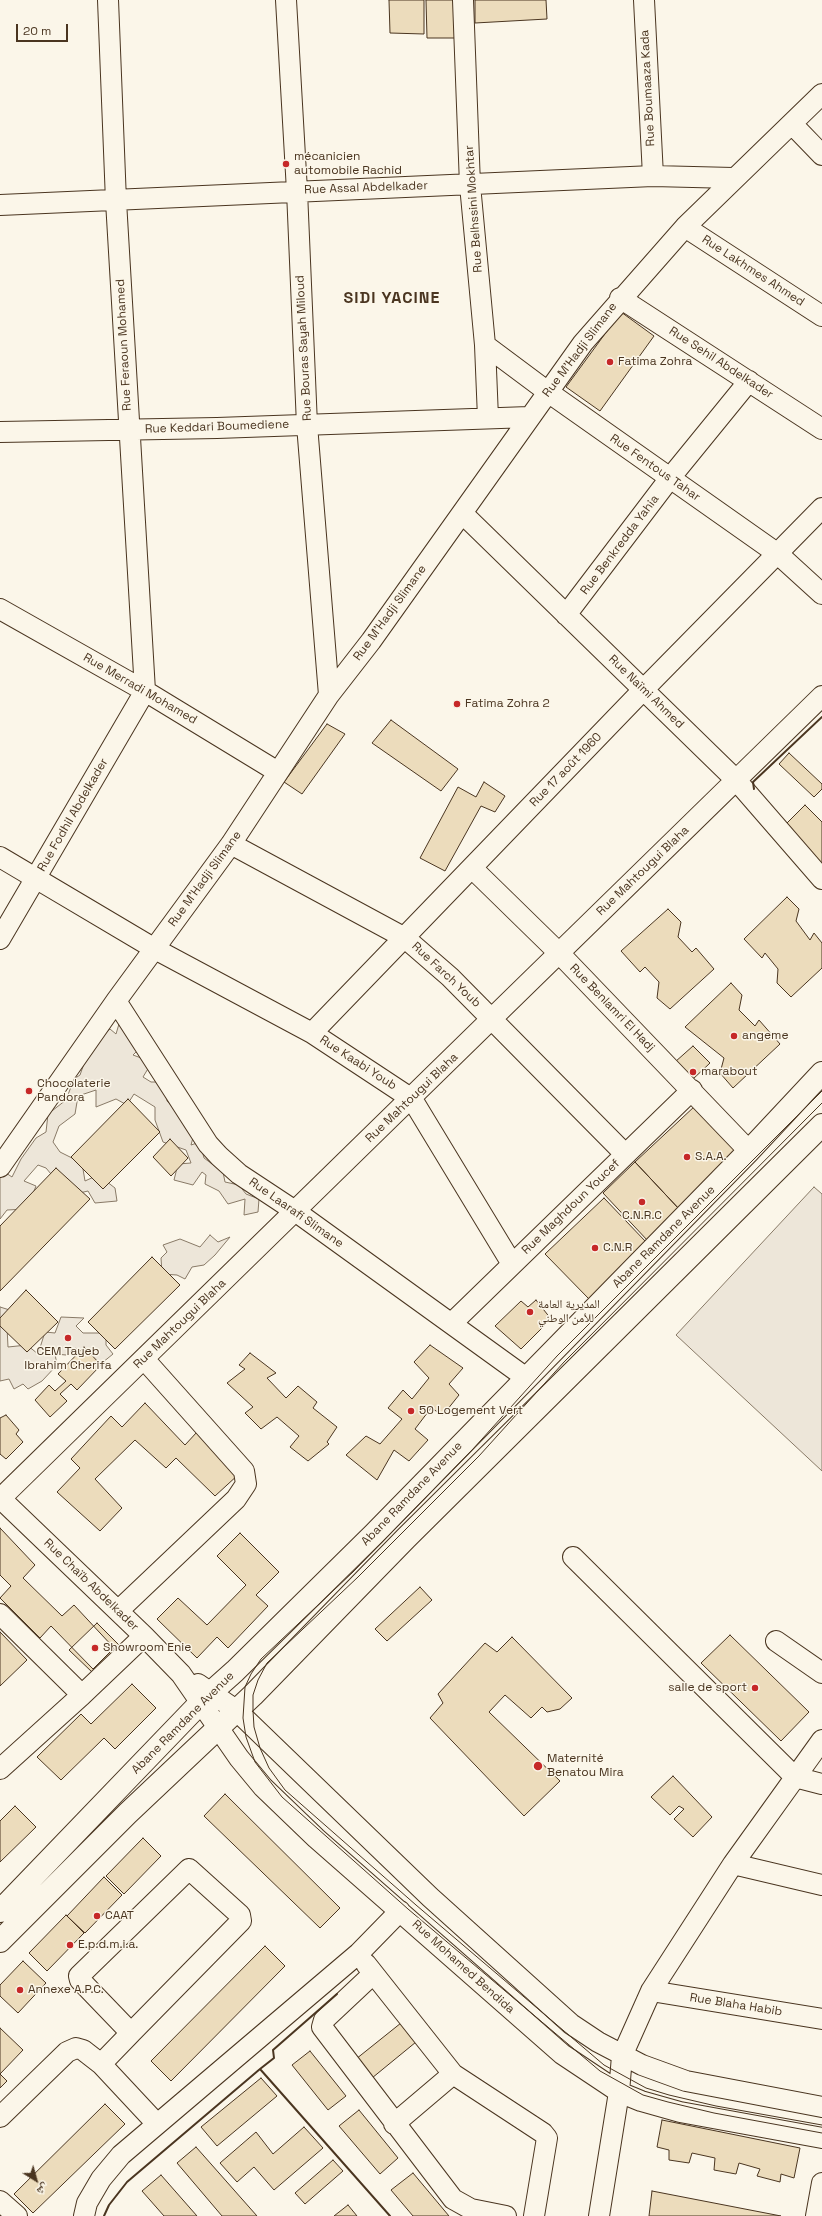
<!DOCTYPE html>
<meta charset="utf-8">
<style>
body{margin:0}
#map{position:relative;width:822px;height:2216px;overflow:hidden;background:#fbf6e9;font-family:"Space Grotesk","Noto Naskh Arabic",sans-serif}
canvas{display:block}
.north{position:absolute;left:16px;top:2160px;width:40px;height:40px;-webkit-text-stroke:3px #fbf6e9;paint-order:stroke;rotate:143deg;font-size:11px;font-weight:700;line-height:16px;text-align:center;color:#4a3520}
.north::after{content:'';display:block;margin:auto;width:14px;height:18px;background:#4a3520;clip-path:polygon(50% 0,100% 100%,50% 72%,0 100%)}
.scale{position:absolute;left:16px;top:24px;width:52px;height:18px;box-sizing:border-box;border:2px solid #4a3520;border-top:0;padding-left:5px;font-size:12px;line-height:14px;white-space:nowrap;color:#4a3520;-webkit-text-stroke:3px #fbf6e9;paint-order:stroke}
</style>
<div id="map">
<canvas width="822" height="2216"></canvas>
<div class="north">ش</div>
<div class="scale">20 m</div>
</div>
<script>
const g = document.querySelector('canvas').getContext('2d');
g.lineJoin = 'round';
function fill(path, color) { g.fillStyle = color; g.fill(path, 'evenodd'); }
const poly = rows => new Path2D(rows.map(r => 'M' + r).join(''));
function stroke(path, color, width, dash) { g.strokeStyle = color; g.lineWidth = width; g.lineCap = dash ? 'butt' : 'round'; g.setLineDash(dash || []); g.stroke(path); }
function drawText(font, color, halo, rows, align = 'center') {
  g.font = font + ' "Space Grotesk","Noto Naskh Arabic",sans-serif'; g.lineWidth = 3; g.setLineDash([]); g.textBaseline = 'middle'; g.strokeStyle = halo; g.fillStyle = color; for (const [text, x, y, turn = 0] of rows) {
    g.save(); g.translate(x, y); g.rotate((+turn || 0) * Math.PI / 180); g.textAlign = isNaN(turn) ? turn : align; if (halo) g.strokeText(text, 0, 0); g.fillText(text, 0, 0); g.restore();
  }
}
const green = poly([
 [119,1024,140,1048,133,1055,152,1062,143,1077,151,1082,166,1082,167,1101,195,1130,191,1145,200,1142,204,1158,223,1172,225,1182,239,1185,246,1194,259,1199,258,1212,244,1215,245,1199,228,1204,219,1191,205,1184,206,1175,202,1172,193,1185,174,1180,178,1164,191,1163,186,1150,163,1142,155,1120,155,1107,134,1094,127,1105,116,1099,96,1107,96,1090,78,1096,75,1114,59,1126,53,1142,60,1152,82,1163,85,1181,98,1175,115,1188,117,1201,95,1203,88,1191,71,1195,61,1186,46,1168,38,1165,24,1181,36,1186,27,1209,7,1210,0,1219,0,1178,6,1173,12,1177,21,1159,36,1138,46,1132,48,1114,66,1100,74,1079,80,1075,86,1058,97,1039,110,1029,116,1034,119,1024],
 [814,1187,822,1194,822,1471,676,1335,814,1187],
 [210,1235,218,1242,230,1237,215,1255,204,1265,192,1267,185,1279,177,1275,162,1274,161,1258,167,1252,163,1245,180,1239,200,1247,210,1235],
 [0,1307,16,1312,7,1327,8,1347,27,1345,38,1354,45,1332,55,1333,61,1317,84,1318,76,1326,83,1333,106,1333,106,1345,113,1354,97,1367,78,1364,76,1348,66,1355,55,1354,57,1365,42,1381,28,1389,23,1384,14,1389,9,1379,0,1381,0,1307]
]);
const building = poly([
 [389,0,424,0,424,34,390,33,389,0],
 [426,0,458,0,459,38,427,38,426,0],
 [475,0,546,0,547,19,475,23,475,0],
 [621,312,654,336,600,411,566,387,621,312],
 [391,720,458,769,441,791,372,743,391,720],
 [327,724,345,734,302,794,284,782,327,724],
 [789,753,822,784,822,789,814,797,779,764,789,753],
 [484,782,505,796,495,812,481,806,445,871,420,858,458,787,476,797,484,782],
 [805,805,822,822,822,871,780,830,805,805],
 [787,897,799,909,796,921,810,940,814,933,822,943,822,968,791,997,777,983,778,969,765,953,762,958,744,939,787,897],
 [668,909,681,922,678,937,692,952,696,948,714,969,670,1009,657,998,659,982,645,967,640,972,621,951,668,909],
 [731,983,742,995,739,1010,755,1026,759,1020,780,1044,733,1088,720,1073,724,1058,685,1027,731,983],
 [693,1046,710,1063,692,1080,675,1062,693,1046],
 [128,1099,160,1132,103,1189,71,1157,128,1099],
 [695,1106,739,1153,680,1210,635,1162,695,1106],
 [170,1139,188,1158,171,1176,153,1157,170,1139],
 [635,1162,680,1210,648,1241,603,1193,635,1162],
 [56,1168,90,1199,0,1291,0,1226,56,1168],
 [604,1198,646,1242,589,1299,545,1254,604,1198],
 [152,1257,180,1285,115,1349,88,1322,152,1257],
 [26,1290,58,1322,27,1352,0,1326,0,1318,26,1290],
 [536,1300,551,1319,521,1349,495,1326,521,1301,528,1307,536,1300],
 [430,1345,463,1368,449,1384,459,1395,443,1415,431,1408,415,1429,428,1440,409,1461,394,1450,377,1480,346,1455,366,1436,380,1444,402,1419,388,1408,403,1390,412,1399,429,1378,414,1362,430,1345],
 [84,1347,101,1365,77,1390,71,1384,60,1394,67,1401,50,1417,35,1400,49,1385,55,1391,66,1381,58,1374,84,1347],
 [250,1353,276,1373,267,1378,286,1398,298,1386,317,1402,313,1408,337,1427,327,1442,329,1444,308,1461,290,1447,299,1436,277,1417,261,1429,245,1413,253,1407,227,1383,245,1369,239,1365,250,1353],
 [145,1403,185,1445,197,1432,239,1474,215,1496,176,1458,166,1468,135,1440,95,1479,122,1508,100,1531,57,1492,80,1468,71,1459,111,1416,122,1427,145,1403],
 [6,1415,19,1430,16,1434,23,1442,6,1459,0,1454,0,1418,6,1415],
 [0,1528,35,1565,23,1578,62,1616,74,1605,114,1648,93,1669,51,1626,40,1638,0,1598,11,1586,0,1575,0,1528],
 [240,1533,279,1572,256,1595,268,1606,228,1648,217,1637,197,1658,157,1619,178,1598,207,1625,246,1585,217,1556,240,1533],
 [420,1587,432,1600,387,1641,375,1629,420,1587],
 [97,1623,120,1646,93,1673,69,1650,97,1623],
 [0,1632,27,1660,0,1686,0,1632],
 [730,1635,809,1712,781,1741,701,1663,730,1635],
 [512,1637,572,1698,560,1709,547,1712,542,1707,531,1718,505,1695,489,1712,560,1781,524,1816,430,1718,443,1703,438,1694,485,1643,497,1652,512,1637],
 [132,1684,156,1708,115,1749,104,1738,61,1780,37,1757,81,1714,91,1724,132,1684],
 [673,1776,712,1817,693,1837,674,1819,684,1809,679,1806,670,1815,651,1797,673,1776],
 [225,1794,340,1908,320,1928,204,1816,225,1794],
 [15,1806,36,1827,0,1862,0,1821,15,1806],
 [143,1838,161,1856,124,1894,106,1876,143,1838],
 [104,1877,122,1895,85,1933,67,1916,104,1877],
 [66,1915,84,1933,47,1971,29,1953,66,1915],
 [265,1946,285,1966,171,2081,151,2061,265,1946],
 [23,1961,46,1983,18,2013,0,1996,0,1985,23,1961],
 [401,2023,416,2042,372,2078,356,2059,401,2023],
 [0,2028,23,2050,0,2074,7,2081,0,2088,0,2028],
 [310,2051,346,2096,328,2110,292,2065,310,2051],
 [261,2078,277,2096,217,2146,201,2127,261,2078],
 [105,2104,125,2124,33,2213,14,2194,105,2104],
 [359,2110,398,2158,380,2174,339,2126,359,2110],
 [662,2120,800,2148,794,2178,781,2174,780,2182,757,2176,760,2169,739,2163,736,2174,714,2170,715,2158,692,2153,689,2163,669,2160,669,2150,657,2147,662,2120],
 [304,2127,323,2148,274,2190,254,2167,237,2182,220,2163,256,2132,273,2154,304,2127],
 [196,2147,257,2216,222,2216,177,2163,196,2147],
 [333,2160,343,2171,305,2204,295,2193,333,2160],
 [413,2173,449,2216,413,2216,391,2190,413,2173],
 [161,2175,197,2216,164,2216,142,2191,161,2175],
 [652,2191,781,2216,649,2216,652,2191],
 [348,2205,357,2216,334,2216,348,2205]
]);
const minor = poly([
 [286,0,297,191,307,425,329,695],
 [463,0,470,185,485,345,488,418],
 [644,0,653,176],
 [792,124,822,155],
 [0,205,653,176,733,178],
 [685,227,822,316],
 [620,298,822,429],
 [485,345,548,392,778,554,822,594],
 [0,432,217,428,529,417],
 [462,513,736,780,822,879],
 [0,609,145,691,278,772],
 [566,615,670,478,749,381],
 [231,844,405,938,450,977,625,1154],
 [0,857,155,949,312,1033,412,1099,512,1264],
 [472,868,559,953,749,1151],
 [0,939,145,691,116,201,108,0],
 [116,1001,208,1144,219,1156,239,1174,295,1211,525,1377],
 [312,1033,644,689,822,508],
 [0,1167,116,1001,231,844,329,695,371,641,583,343,685,227,822,94],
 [452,1323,692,1090],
 [0,1498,144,1636,181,1674,239,1758,263,1787,316,1838,562,2054,619,2092,641,2101,680,2112,822,2138],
 [1,1498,822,696],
 [573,1557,795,1777,822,1784],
 [118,1611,236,1499,246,1484,244,1471,144,1359],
 [0,1614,82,1695],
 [776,1641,822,1673],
 [198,1684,236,1710,430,1897,571,2024,598,2042,642,2065,686,2081,822,2107],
 [0,1769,82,1695,144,1636],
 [733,1864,822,1885],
 [189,1869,240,1915,241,1921,131,2033,80,1980,79,1976,189,1869],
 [366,1964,453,2074,543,2133,547,2138,534,2216],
 [373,1974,324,2020,322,2027,453,2199,471,2209,506,2216],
 [651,1991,822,2019],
 [101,2064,131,2033],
 [0,2117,67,2052,76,2048,83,2050,101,2064,157,2124],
 [394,2124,453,2074],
 [0,2201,17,2216],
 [84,2216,87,2203,101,2179,121,2155,359,1953,400,1911],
 [599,2216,619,2092,622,2056,651,1991,733,1864,822,1740],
 [816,2216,822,2183]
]);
const major = poly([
 [0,1911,207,1696,235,1671,374,1534,749,1151,822,1073],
 [0,1941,128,1813,253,1695,406,1538,822,1125]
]);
const tram = poly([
 [822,1091,557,1356,473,1449,353,1572,261,1659,251,1674,245,1687,243,1718,246,1737,255,1762,282,1797,408,1909,600,2071,643,2095,668,2102,714,2113,822,2133],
 [822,1103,564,1362,479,1456,358,1577,267,1663,258,1680,253,1695,253,1711,254,1727,260,1748,269,1768,285,1790,416,1905,604,2065,646,2088,669,2095,716,2106,822,2125]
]);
const wall = poly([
 [754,789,753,782,822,717],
 [260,2069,274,2058,273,2050,337,1994],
 [104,2216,109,2205,127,2182,260,2069,390,2216]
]);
const markers = [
 [286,164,4,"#c62828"],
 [610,362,4,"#c62828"],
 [457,704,4,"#c62828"],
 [734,1036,4,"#c62828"],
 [693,1072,4,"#c62828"],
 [29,1091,4,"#c62828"],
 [687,1157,4,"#c62828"],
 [642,1202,4,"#c62828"],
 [595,1248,4,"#c62828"],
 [530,1312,4,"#c62828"],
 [68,1338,4,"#c62828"],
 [411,1411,4,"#c62828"],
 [95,1648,4,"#c62828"],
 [755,1688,4,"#c62828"],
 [538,1766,5,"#c62828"],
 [97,1916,4,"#c62828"],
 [70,1945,4,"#c62828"],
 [20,1990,4,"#c62828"]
];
const streetNames = [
 ["Rue Boumaaza Kada",648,88,-93],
 ["Rue Assal Abdelkader",366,188,-2],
 ["Rue Belhssini Mokhtar",474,209,-94],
 ["Rue Lakhmes Ahmed",753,271,33],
 ["Rue Feraoun Mohamed",124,345,-93],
 ["Rue Bouras Sayah Miloud",304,348,-93],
 ["Rue M'Hadji Slimane",580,350,-53],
 ["Rue Sehil Abdelkader",721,363,33],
 ["Rue Keddari Boumediene",217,427,-2],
 ["Rue Fentous Tahar",655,468,35],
 ["Rue Benkredda Yahia",620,545,-53],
 ["Rue M'Hadji Slimane",390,613,-54],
 ["Rue Merradi Mohamed",140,689,30],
 ["Rue Naïmi Ahmed",646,692,44],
 ["Rue 17 août 1960",566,770,-46],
 ["Rue Fodhil Abdelkader",73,815,-60],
 ["Rue Mahtougui Blaha",643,871,-44],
 ["Rue M'Hadji Slimane",205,879,-54],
 ["Rue Farch Youb",446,975,43],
 ["Rue Benlamri El Hadj",612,1008,46],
 ["Rue Kaabi Youb",358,1063,33],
 ["Rue Mahtougui Blaha",412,1098,-44],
 ["Rue Maghdoun Youcef",571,1207,-44],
 ["Rue Laarafi Slimane",296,1213,35],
 ["Abane Ramdane Avenue",664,1237,-45],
 ["Rue Mahtougui Blaha",180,1324,-44],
 ["Abane Ramdane Avenue",412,1494,-46],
 ["Rue Chaïb Abdelkader",91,1585,44],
 ["Abane Ramdane Avenue",183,1723,-45],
 ["Rue Mohamed Bendida",463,1967,42],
 ["Rue Blaha Habib",736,2005,9]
];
const poiNames = [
 ["mécanicien",294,157],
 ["automobile Rachid",294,171],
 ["Fatima Zohra",618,362],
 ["Fatima Zohra 2",465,704],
 ["angeme",742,1036],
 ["marabout",701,1072],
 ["Chocolaterie",37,1084],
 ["Pandora",37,1098],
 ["S.A.A.",695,1157],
 ["C.N.R.C",642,1216,"center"],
 ["C.N.R",603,1248],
 ["المديرية العامة",538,1305],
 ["للأمن الوطني",538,1319],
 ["CEM Tayeb",68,1352,"center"],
 ["Ibrahim Cherifa",68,1366,"center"],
 ["50 Logement Vert",419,1411],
 ["Showroom Enie",103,1648],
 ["salle de sport",747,1688,"right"],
 ["Maternité",547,1759],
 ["Benatou Mira",547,1773],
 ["CAAT",105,1916],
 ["E.p.d.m.i.a.",78,1945],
 ["Annexe A.P.C.",28,1990]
];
const districtNames = [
 ["SIDI YACINE",392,299]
];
fill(green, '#ede6d9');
stroke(green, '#887966', 1);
fill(building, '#ecdcbc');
stroke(building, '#4a3520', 1);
stroke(minor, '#4a3520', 22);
stroke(major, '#4a3520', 24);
stroke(minor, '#fbf6e9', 20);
stroke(major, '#fbf6e9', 22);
stroke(tram, '#4a3520', 1);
stroke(wall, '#4a3520', 2);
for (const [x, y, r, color] of markers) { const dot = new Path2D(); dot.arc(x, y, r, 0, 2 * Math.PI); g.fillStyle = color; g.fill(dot); stroke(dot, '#fbf6e9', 1.5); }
drawText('12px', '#4a3520', '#fbf6e9', streetNames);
drawText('12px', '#4a3520', '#fbf6e9', poiNames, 'left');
g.letterSpacing = '1px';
drawText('bold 16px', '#4a3520', '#fbf6e9', districtNames);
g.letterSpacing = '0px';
</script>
